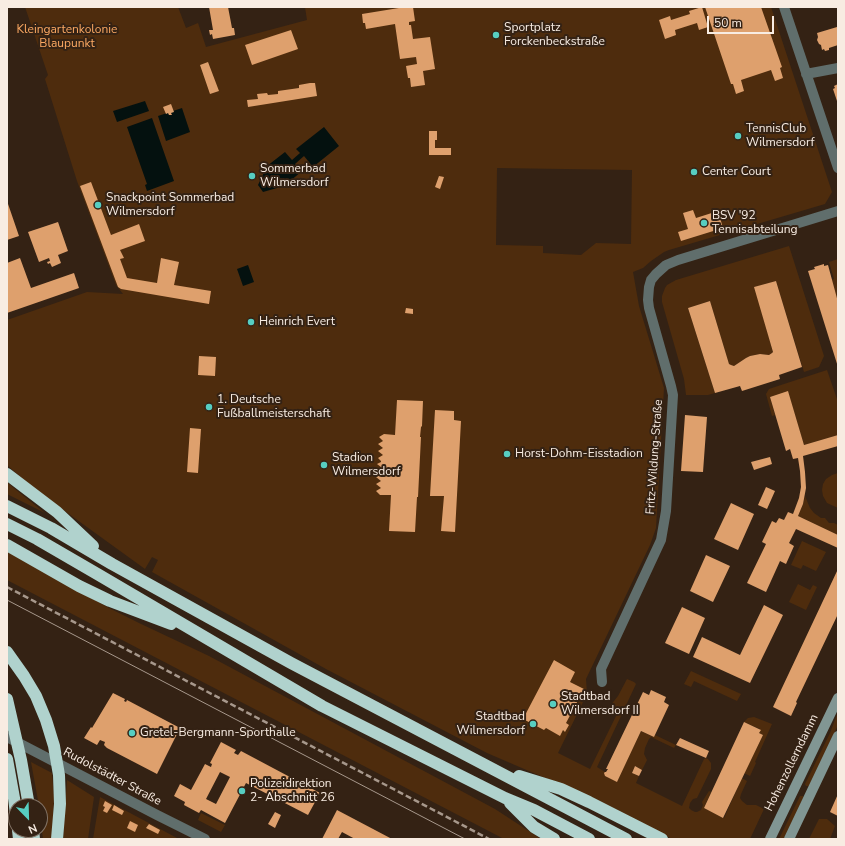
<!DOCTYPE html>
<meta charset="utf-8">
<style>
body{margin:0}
#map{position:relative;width:845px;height:846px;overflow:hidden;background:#342214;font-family:"Nunito Sans",sans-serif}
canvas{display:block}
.frame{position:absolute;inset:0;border:8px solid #f8ece2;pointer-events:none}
.north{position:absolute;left:8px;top:798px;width:40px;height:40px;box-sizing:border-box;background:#342214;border:1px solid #827366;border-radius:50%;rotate:157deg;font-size:11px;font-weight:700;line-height:16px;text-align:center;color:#f8ece2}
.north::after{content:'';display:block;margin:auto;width:14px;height:18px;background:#57cec1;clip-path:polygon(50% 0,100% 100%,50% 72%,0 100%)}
.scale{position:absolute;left:707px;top:16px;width:67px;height:18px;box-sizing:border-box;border:2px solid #f8ece2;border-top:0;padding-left:5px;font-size:12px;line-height:14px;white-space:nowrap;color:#f8ece2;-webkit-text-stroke:3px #342214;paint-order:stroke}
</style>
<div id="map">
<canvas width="845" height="846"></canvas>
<div class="frame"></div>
<div class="north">N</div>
<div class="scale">50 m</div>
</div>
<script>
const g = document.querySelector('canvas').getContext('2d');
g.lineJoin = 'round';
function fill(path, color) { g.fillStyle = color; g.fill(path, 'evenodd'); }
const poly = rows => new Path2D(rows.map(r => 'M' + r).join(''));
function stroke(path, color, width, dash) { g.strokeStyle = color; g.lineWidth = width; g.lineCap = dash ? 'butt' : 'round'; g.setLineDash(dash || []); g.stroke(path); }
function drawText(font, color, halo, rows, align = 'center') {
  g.font = font + ' "Nunito Sans",sans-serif'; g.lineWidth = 4; g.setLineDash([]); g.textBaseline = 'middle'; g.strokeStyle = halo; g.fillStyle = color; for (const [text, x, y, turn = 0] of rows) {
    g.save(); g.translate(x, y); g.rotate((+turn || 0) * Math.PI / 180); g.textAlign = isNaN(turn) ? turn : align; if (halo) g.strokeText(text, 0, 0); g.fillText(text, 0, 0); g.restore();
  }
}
const green = poly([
 [25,7,178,7,186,28,198,23,206,47,307,20,305,7,771,7,832,192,825,204,669,250,664,252,651,261,643,268,633,272,639,306,664,388,656,528,650,545,586,679,587,694,558,753,590,769,617,714,609,710,610,706,618,696,627,679,634,682,636,684,597,767,605,772,605,776,617,781,641,731,654,737,655,735,676,745,674,748,651,737,649,739,645,748,644,754,647,760,642,770,635,766,632,773,639,776,636,783,682,806,704,759,706,758,708,759,711,763,711,769,697,798,693,799,690,803,689,808,691,810,695,812,697,812,701,810,703,805,702,802,709,791,711,792,704,808,724,818,742,778,747,781,741,794,740,798,742,801,747,805,756,805,764,809,750,839,672,839,587,796,487,753,326,669,152,572,158,560,152,557,145,569,33,488,7,465,7,320,87,292,123,294,116,285,77,181,45,79,48,75],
 [497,168,632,170,631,244,596,243,581,255,543,253,543,246,496,245],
 [789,246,824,356,819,367,804,372,776,281,755,287,773,352,772,353,769,355,760,354,750,356,746,358,734,366,731,365,729,364,710,301,688,308,715,393,708,395,686,395,684,379,662,302,662,296,665,288,667,285,676,280],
 [838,259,838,302,831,280,834,279,829,262],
 [827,370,838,402,838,435,804,445,788,392,770,397,775,415,772,416,766,394,769,389,784,384],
 [838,473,838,508,827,503,823,496,822,490,823,484,826,479,832,475],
 [7,482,15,489,45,513,7,494],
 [805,496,810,508,814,513,821,518,825,518,829,523,834,523,838,525,838,535,798,516,803,504],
 [802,541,826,552,816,571,803,565,801,569,791,565],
 [7,550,109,608,139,623,209,656,495,809,541,839,504,839,7,580],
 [798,584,810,590,813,585,817,587,806,610,789,602],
 [691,671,741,694,737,701,694,681,691,687,684,684],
 [838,712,838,725,809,786,806,786,805,784,830,733],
 [754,717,772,724,755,762,756,763,750,776,744,773,763,735,759,733,760,729,744,722,748,718],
 [31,762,52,773,54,797,52,839,43,839,40,815,40,806,39,806],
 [67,780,94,797,88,839,63,839],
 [800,796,803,796,803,798,784,839,779,839],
 [100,797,179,839,93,839],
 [201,813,225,825,221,832,198,820],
 [819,819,827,819,835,826,830,839,809,839]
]);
const water = poly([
 [145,101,149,111,117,122,113,111],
 [182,108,190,132,166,141,158,116],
 [152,118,174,181,147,191,145,185,147,184,127,127],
 [324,127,339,146,313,167,304,156,295,164,301,172,284,186,263,192,258,185,267,166,285,152,292,160,300,153,296,149],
 [248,265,254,282,243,286,237,269]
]);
const building = poly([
 [209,7,228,7,232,28,234,28,235,35,213,39,212,34,210,35,209,30,213,30],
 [405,7,413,7,415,21,409,22,409,25,411,25,413,39,430,37,435,69,423,71,425,85,411,87,410,78,408,78,406,66,417,64,416,57,400,59,395,24,366,29,365,23,363,23,362,14],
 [702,7,708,27,699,30,697,23,675,30,676,35,665,39,659,20,670,16,671,20,690,14,689,11],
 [705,7,761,7,782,67,780,68,783,78,775,81,771,70,741,80,744,91,736,94,733,84,731,84],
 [837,27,838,30,838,45,829,48,829,50,825,51,824,49,822,50,821,45,819,44,817,40,818,37,817,33],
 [291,30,298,49,252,65,245,45],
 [208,62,219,91,210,94,200,65],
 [310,83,315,83,317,96,248,107,247,100,258,99,257,94,267,93,268,95,278,94,278,91,299,88,299,85],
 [838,84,838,104,833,89,835,88,834,86],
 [171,104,174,112,171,113,172,115,169,115,168,113,166,114,163,107],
 [429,131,437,131,437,140,435,140,435,148,451,148,451,155,429,155],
 [439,176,444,177,440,189,435,187],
 [91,182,111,235,139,224,145,241,120,250,124,258,120,259,127,278,157,283,161,258,179,262,174,285,211,291,209,304,121,289,118,287,80,186],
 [7,201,19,236,7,240],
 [693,210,696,218,718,211,723,228,681,241,678,232,688,229,683,213],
 [58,222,68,251,58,255,61,263,52,267,50,263,48,264,47,262,50,261,49,258,39,262,28,232],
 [20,258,31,288,74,273,79,288,7,313,7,263],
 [824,264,824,266,828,265,838,302,838,367,808,271,815,269,814,267],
 [776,281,802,367,779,375,780,379,742,391,740,386,715,393,688,308,710,301,729,364,731,365,734,366,746,358,750,356,760,354,769,355,772,353,773,352,754,287],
 [406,308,413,309,413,314,405,313],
 [199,356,216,357,215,376,198,375],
 [788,391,804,445,838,435,838,446,803,456,805,472,806,488,803,504,798,516,838,535,838,548,796,529,789,543,794,546,786,564,780,561,766,592,747,583,766,544,762,542,772,521,776,523,779,518,784,520,788,512,793,514,799,498,801,487,800,471,798,458,793,459,790,449,786,451,770,397],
 [397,400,423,401,422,426,421,427,420,437,421,437,418,497,417,497,415,532,389,531,391,495,380,495,376,491,381,488,376,484,381,481,376,477,381,474,377,471,381,468,381,467,377,464,381,462,381,461,378,458,383,455,378,451,383,448,378,444,383,441,379,437,384,434,395,435],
 [435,410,454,411,454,420,461,421,455,532,441,531,444,496,430,496],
 [685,415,707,417,703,472,681,471],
 [190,428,201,429,198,473,187,472],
 [770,457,772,464,754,470,751,462],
 [766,487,775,491,767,509,758,505],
 [731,503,754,514,738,550,714,539],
 [706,555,730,566,713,602,690,591],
 [838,569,838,614,796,702,797,703,791,716,773,707],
 [764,605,783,615,750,683,693,657,702,637,740,655],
 [682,607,705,618,689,654,665,643],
 [554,660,575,672,570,682,584,689,566,723,569,725,565,732,563,730,560,736,546,728,544,730,523,719],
 [651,690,666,697,664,702,669,705,654,737,641,731,617,782,605,776,604,773,605,772,606,772,608,769,606,769,643,692,649,695],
 [113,693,125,699,124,701,126,702,127,700,180,728,157,774,107,748,104,745,105,742,100,740,97,745,84,738,91,727,92,728],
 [744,722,761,730,759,733,763,735,723,818,704,808],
 [680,738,709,751,706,758,676,745],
 [221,742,236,750,234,753,238,755,241,751,320,793,308,815,246,783,225,823,201,810,199,813,184,805,185,802,174,796,180,784,191,790,205,764,211,767,212,764,210,763],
 [220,772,230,777,216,804,206,799],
 [635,766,642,770,639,776,632,773],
 [838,794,838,816,830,812],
 [105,801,112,805,107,813,103,811,105,807,103,806],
 [114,805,124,811,122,815,112,810],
 [337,810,392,839,355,839,342,832,338,839,322,839],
 [275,812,281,815,275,828,268,824],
 [130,821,138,825,135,832,127,828],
 [149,824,160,830,158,834,146,828]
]);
const minor = poly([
 [784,7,838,168],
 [806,74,838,68],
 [602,682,601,669,661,540,666,511,673,395,671,386,649,308,648,300,649,287,651,280,656,274,666,265,678,260,838,211]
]);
const tertiary = poly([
 [7,737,157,815,205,839]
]);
const secondary = poly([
 [770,839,838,698],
 [789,839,838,736]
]);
const motorway = poly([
 [7,474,57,512,93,546],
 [7,506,51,528,112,564,291,663,626,839],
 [7,524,37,539,99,575,322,706,505,798,534,810,589,839],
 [7,545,79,586,110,601,171,624],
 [7,652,24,676,36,696,46,720,54,746,59,775,60,804,57,839],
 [7,699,21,760,29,806],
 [7,759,14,798,16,814],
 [519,776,561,789,589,802,662,839],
 [510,803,534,827,554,839],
 [18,830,19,839],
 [33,830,34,839]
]);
const tram = poly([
 [7,600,465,839]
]);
const rail = poly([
 [7,587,489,839]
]);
const markers = [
 [496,35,4,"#57cec1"],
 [738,136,4,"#57cec1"],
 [694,172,4,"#57cec1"],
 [252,176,4,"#57cec1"],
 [98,205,4,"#57cec1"],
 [704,223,4,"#57cec1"],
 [251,322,4,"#57cec1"],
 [209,407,4,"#57cec1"],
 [507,454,4,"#57cec1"],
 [324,465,4,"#57cec1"],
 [553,704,4,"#57cec1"],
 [533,724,4,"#57cec1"],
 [132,733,4,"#57cec1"],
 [242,791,4,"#57cec1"]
];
const poiNames = [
 ["Sportplatz",504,28],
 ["Forckenbeckstraße",504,42],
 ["TennisClub",746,129],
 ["Wilmersdorf",746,143],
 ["Sommerbad",260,169],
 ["Wilmersdorf",260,183],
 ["Center Court",702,172],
 ["Snackpoint Sommerbad",106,198],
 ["Wilmersdorf",106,212],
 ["BSV '92",712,216],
 ["Tennisabteilung",712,230],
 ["Heinrich Evert",259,322],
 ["1. Deutsche",217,400],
 ["Fußballmeisterschaft",217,414],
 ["Horst-Dohm-Eisstadion",515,454],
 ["Stadion",332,458],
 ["Wilmersdorf",332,472],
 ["Stadtbad",561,697],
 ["Wilmersdorf II",561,711],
 ["Stadtbad",525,717,"right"],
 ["Wilmersdorf",525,731,"right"],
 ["Gretel-Bergmann-Sporthalle",140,733],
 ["Polizeidirektion",250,784],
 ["2- Abschnitt 26",250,798]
];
const parkNames = [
 ["Kleingartenkolonie",67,30],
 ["Blaupunkt",67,44]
];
const streetNames = [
 ["Fritz-Wildung-Straße",655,457,-86],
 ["Hohenzollerndamm",792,763,-64],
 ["Rudolstädter Straße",112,777,28]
];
fill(green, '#4e2c0d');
fill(water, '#04110f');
fill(building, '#dea06d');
stroke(minor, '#606e6c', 10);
stroke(tertiary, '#606e6c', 10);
stroke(secondary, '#819693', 10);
stroke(motorway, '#b0d2cd', 12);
stroke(tram, '#a7988c', 1);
stroke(rail, '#a7988c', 2.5, [6, 3]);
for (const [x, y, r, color] of markers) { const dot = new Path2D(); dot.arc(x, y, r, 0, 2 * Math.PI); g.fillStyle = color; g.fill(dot); stroke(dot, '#342214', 1.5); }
drawText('12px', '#f8ece2', '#342214', poiNames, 'left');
drawText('12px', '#fca963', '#342214', parkNames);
drawText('12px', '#f8ece2', '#342214', streetNames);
</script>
